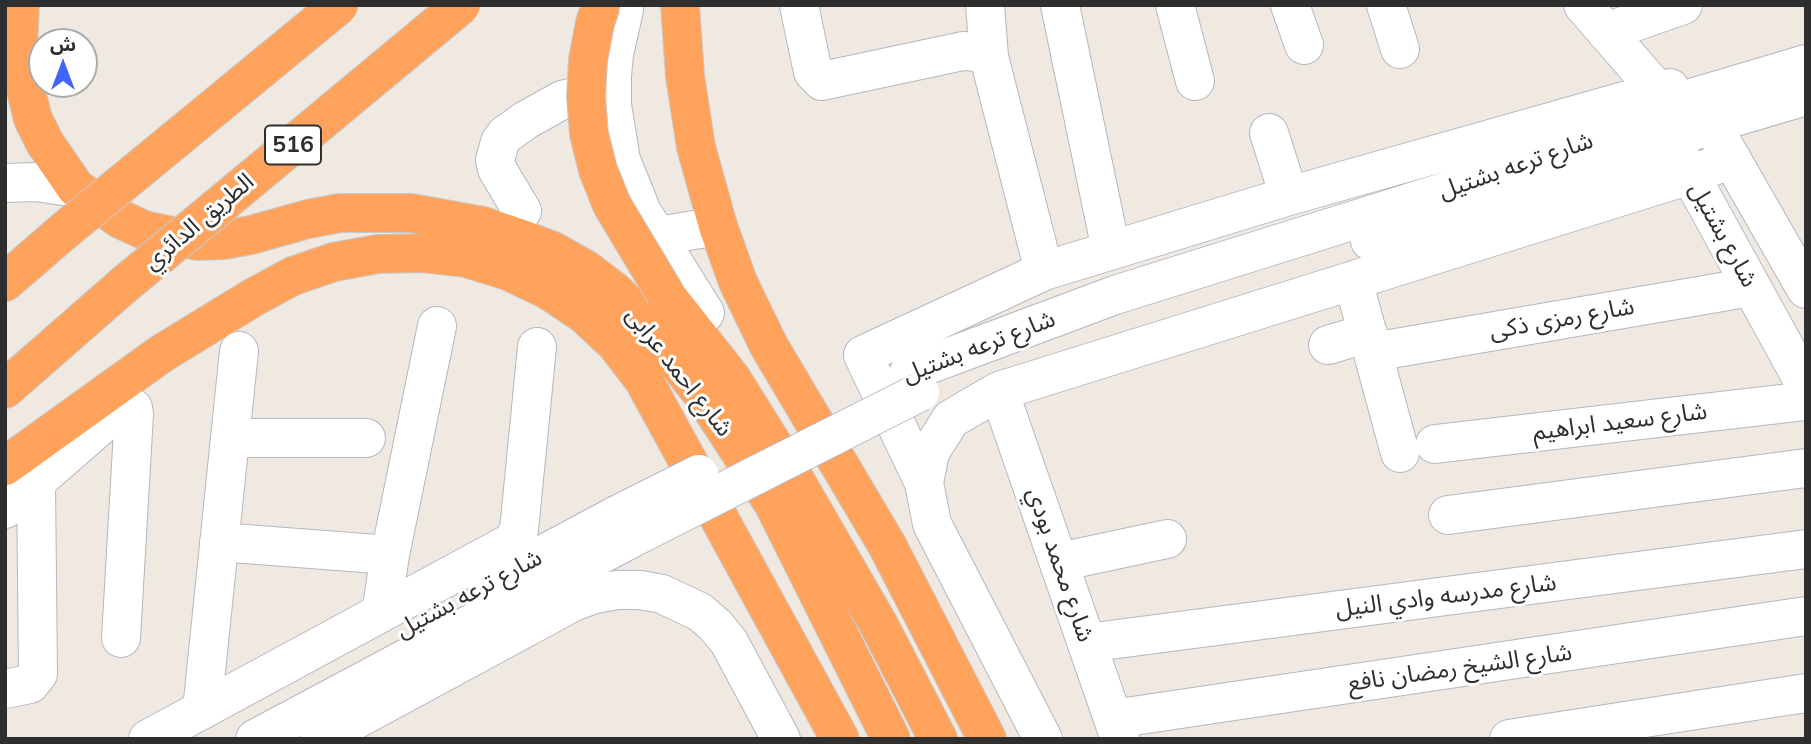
<!DOCTYPE html>
<meta charset="utf-8">
<style>
body{margin:0}
#map{position:relative;width:1811px;height:744px;overflow:hidden;background:#efe9e1;font-family:Mulish,"Noto Sans Arabic",sans-serif}
canvas{display:block}
.frame{position:absolute;inset:0;border:7px solid #2e2e2e;pointer-events:none}
.north{position:absolute;left:28px;top:28px;width:70px;height:70px;box-sizing:border-box;background:#fff;border:2px solid #ababab;border-radius:50%;rotate:0deg;font-size:19px;font-weight:700;line-height:28px;text-align:center;color:#2e2e2e}
.north::after{content:'';display:block;margin:auto;width:24px;height:32px;background:#4264fb;clip-path:polygon(50% 0,100% 100%,50% 72%,0 100%)}
</style>
<div id="map">
<canvas width="1811" height="744"></canvas>
<div class="frame"></div>
<div class="north">ش</div>
</div>
<script>
const g = document.querySelector('canvas').getContext('2d');
g.lineJoin = 'round';
const poly = rows => new Path2D(rows.map(r => 'M' + r).join(''));
function stroke(path, color, width, dash) { g.strokeStyle = color; g.lineWidth = width; g.lineCap = dash ? 'butt' : 'round'; g.setLineDash(dash || []); g.stroke(path); }
function drawText(font, color, halo, rows, align = 'center') {
  g.font = font + ' Mulish,"Noto Sans Arabic",sans-serif'; g.lineWidth = 6; g.setLineDash([]); g.textBaseline = 'middle'; g.strokeStyle = halo; g.fillStyle = color; for (const [text, x, y, turn = 0] of rows) {
    g.save(); g.translate(x, y); g.rotate((+turn || 0) * Math.PI / 180); g.textAlign = isNaN(turn) ? turn : align; if (halo) g.strokeText(text, 0, 0); g.fillText(text, 0, 0); g.restore();
  }
}
const minor = poly([
 [799,5,813,72,822,81,963,51,978,52,989,57,1044,271],
 [985,5,989,57],
 [1060,5,1111,250],
 [1175,5,1195,81],
 [1290,5,1304,45],
 [1386,5,1400,49],
 [1583,5,1649,81,1658,114,1671,140,1806,386],
 [624,10,614,54,612,76,612,105,621,160,642,212,705,313],
 [1606,32,1683,5],
 [1269,133,1289,196],
 [1720,139,1806,289],
 [5,183,36,182,76,188],
 [522,211,497,169,495,160,500,142,505,135,526,120,562,100,612,88],
 [658,236,718,226],
 [1370,241,1531,195,1711,124,1806,96],
 [1353,280,1400,453],
 [1328,345,1368,333],
 [1373,352,1751,287],
 [909,372,1115,295,1546,160,1695,97,1806,64],
 [999,391,1120,739],
 [230,438,366,438],
 [1435,444,1806,401],
 [924,483,863,355,1044,271,1289,196,1670,88],
 [5,509,117,411,133,408,134,414,121,638],
 [1448,515,1806,468],
 [219,542,390,555],
 [1059,562,1167,539],
 [486,585,617,515],
 [381,613,390,555,437,326],
 [1087,643,1806,549],
 [5,689,30,684,38,674,36,483],
 [202,710,239,351],
 [1113,719,1806,616],
 [148,739,512,542,519,530,537,347],
 [255,739,630,539],
 [320,739,573,602,595,594,617,590,640,590,662,594,700,612,716,626,729,642,781,739],
 [1043,739,932,524,924,483,930,452,951,419,999,391,1690,175,1732,159],
 [1509,739,1806,693]
]);
const highway = poly([
 [20,5,18,49,21,71,33,119,45,143,76,188,120,219,144,230,197,241,224,240,251,235,308,219,340,213,411,213,483,226,519,238,553,251,585,269,614,291,640,316,703,395,773,503,891,739],
 [680,5,685,76,696,147,718,226,738,282,769,346,887,545,987,739],
 [5,282,64,231],
 [666,295,732,379,798,485,879,625,938,739],
 [5,389,125,284],
 [5,466,161,354,254,297,293,276,334,262,378,254,422,253,466,258,508,271,548,290,584,314,616,344,643,379,840,739]
]);
const minorBridge = poly([
 [617,515,699,474],
 [630,539,920,392]
]);
const highwayBridge = poly([
 [601,5,595,23,588,60,586,97,589,134,598,170,612,205,666,295],
 [64,231,339,5],
 [125,284,461,5]
]);
const shields = [
 [293,145,56]
];
const shieldNames = [
 ["516",293,145]
];
const streetNames = [
 ["شارع ترعه بشتيل",1516,166,-19],
 ["الطريق الدائري",199,222,-40],
 ["شارع بشتيل",1723,235,61],
 ["شارع رمزى ذكى",1562,319,-10],
 ["شارع ترعه بشتيل",979,347,-21],
 ["شارع احمد عرابى",679,372,52],
 ["شارع سعيد ابراهيم",1620,422,-7],
 ["شارع محمد بودي",1060,565,71],
 ["شارع ترعه بشتيل",469,594,-28],
 ["شارع مدرسه وادي النيل",1446,596,-7],
 ["شارع الشيخ رمضان نافع",1460,668,-8]
];
stroke(minor, '#b4b7c1', 40);
stroke(highway, '#c9c9c9', 40);
stroke(minor, '#fff', 38);
stroke(highway, '#ffa35c', 38);
stroke(minorBridge, '#b4b7c1', 40, []);
stroke(highwayBridge, '#c9c9c9', 40, []);
stroke(minorBridge, '#fff', 38);
stroke(highwayBridge, '#ffa35c', 38);
for (const [x, y, w] of shields) { const box = new Path2D(); box.roundRect(x - w / 2, y - 19.5, w, 39, 5); g.fillStyle = '#fff'; g.fill(box); stroke(box, '#2e2e2e', 2); }
drawText('bold 23px', '#2e2e2e', null, shieldNames);
drawText('24px', '#2e2e2e', '#fff', streetNames);
</script>
